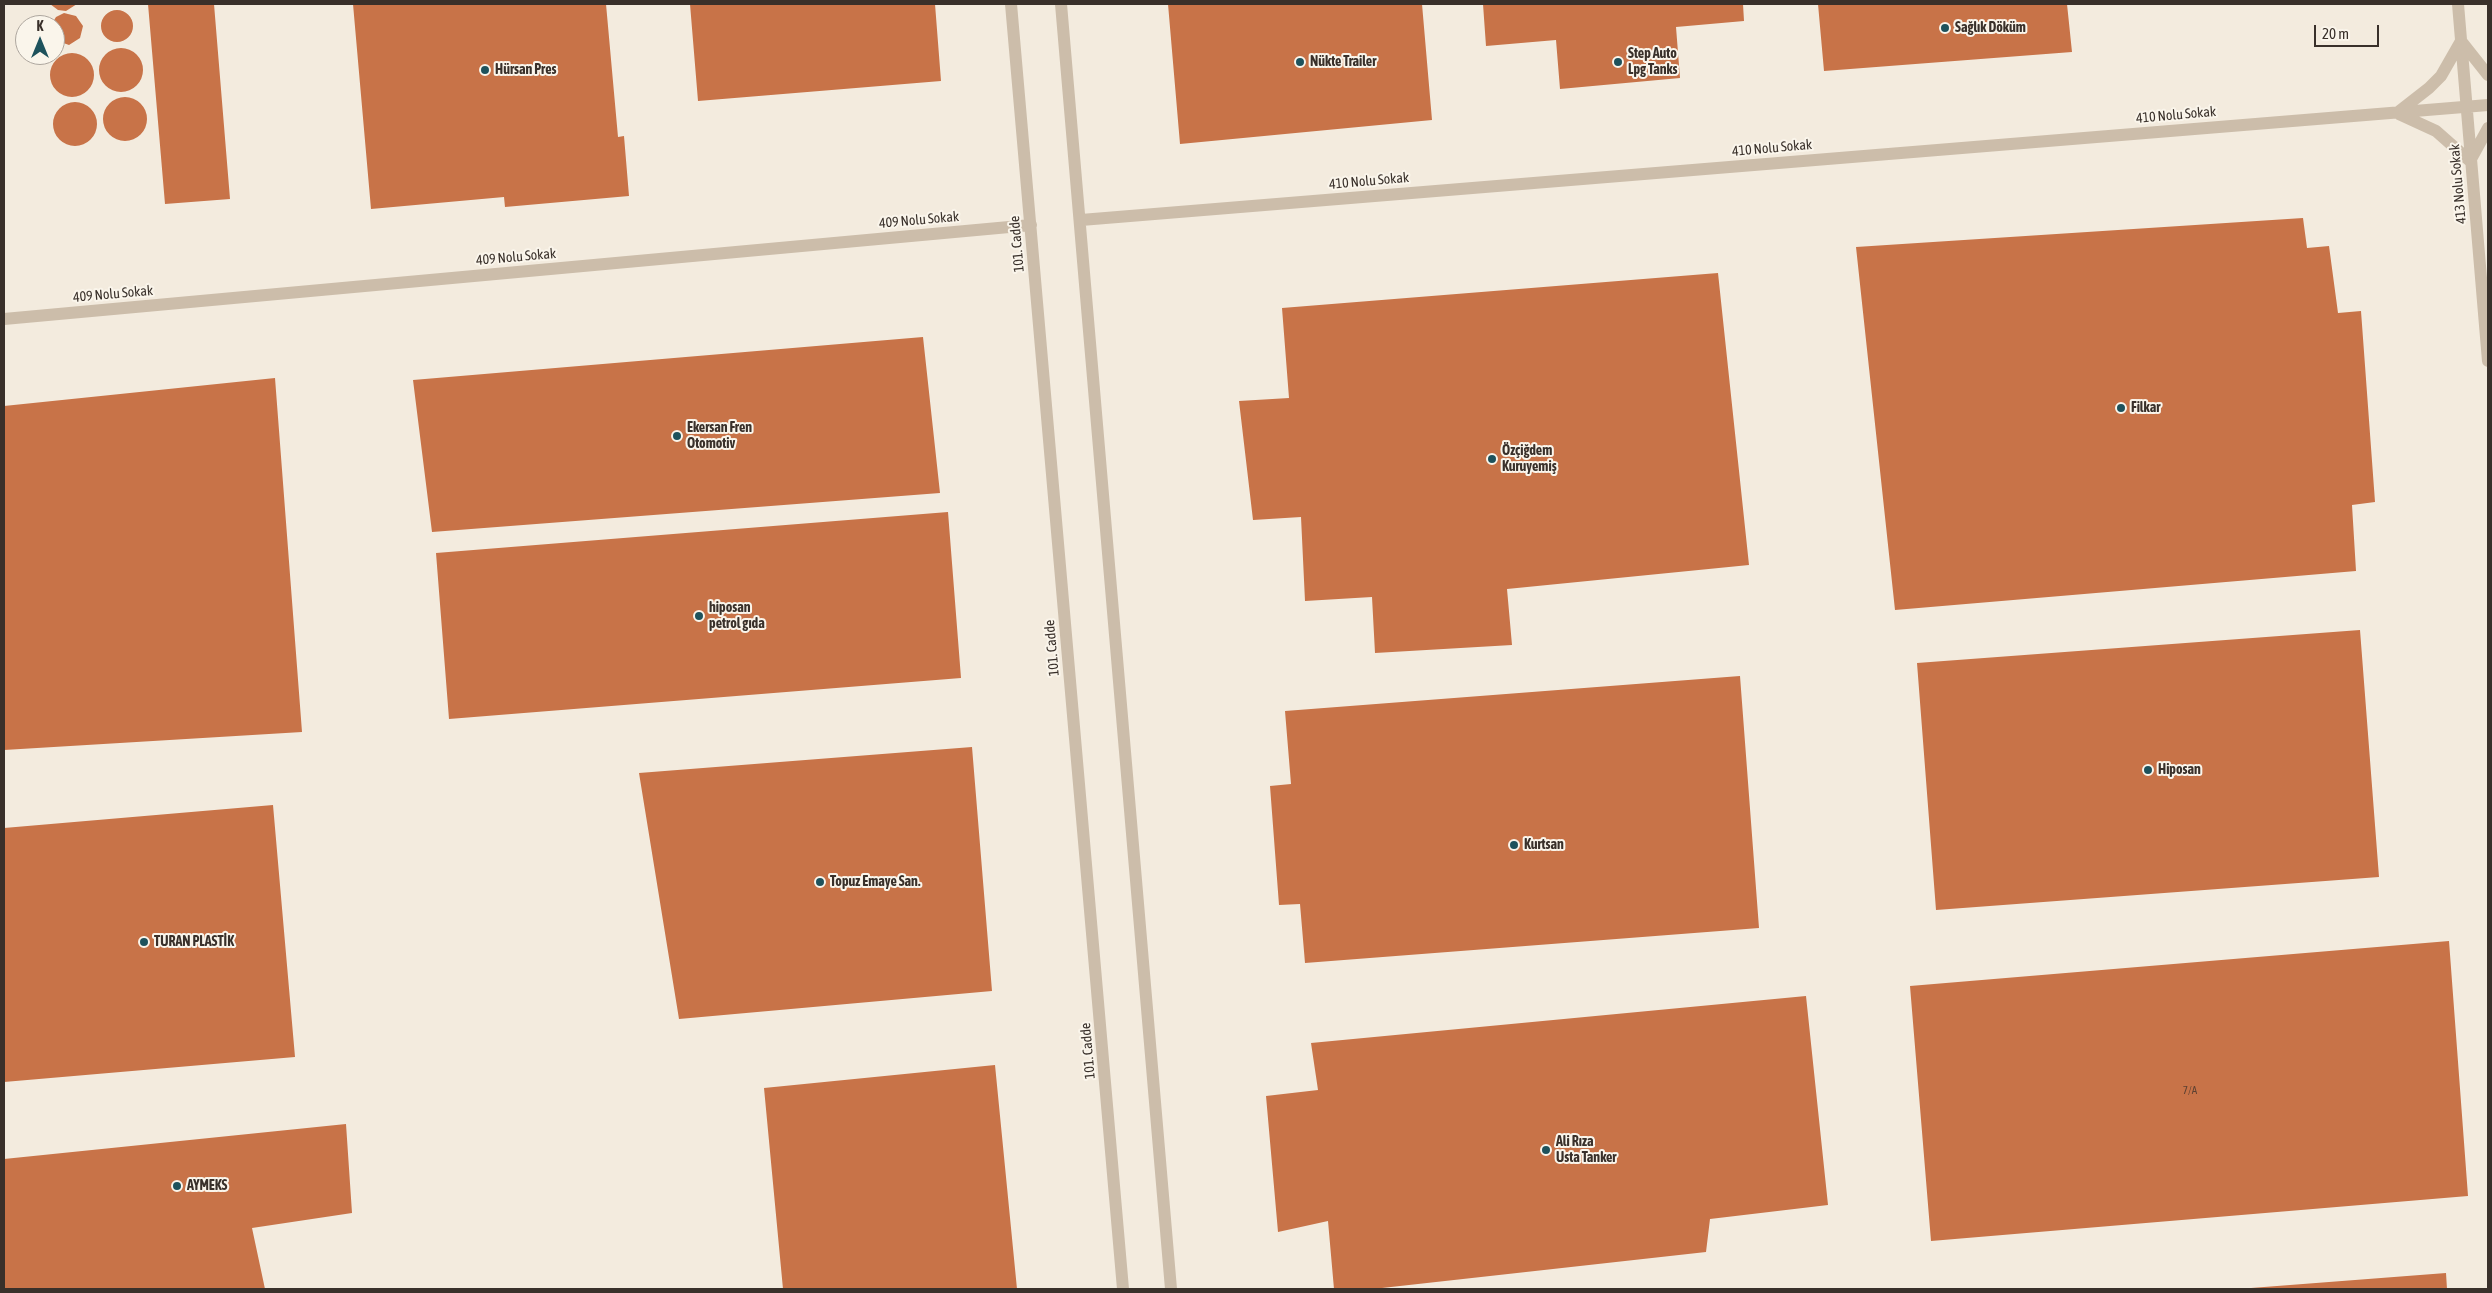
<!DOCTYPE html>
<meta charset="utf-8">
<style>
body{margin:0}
#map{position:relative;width:2492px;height:1293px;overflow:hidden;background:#f3ebde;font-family:"Asap Condensed",sans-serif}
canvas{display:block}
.frame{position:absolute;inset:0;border:5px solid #39302a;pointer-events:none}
.north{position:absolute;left:15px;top:15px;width:50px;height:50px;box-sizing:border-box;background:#faf5eb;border:1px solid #ada69e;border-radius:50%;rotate:0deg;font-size:14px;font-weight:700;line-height:20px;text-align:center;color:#39302a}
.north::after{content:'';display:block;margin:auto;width:18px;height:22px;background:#1e525c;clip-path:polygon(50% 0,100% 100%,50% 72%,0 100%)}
.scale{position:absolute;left:2314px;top:25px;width:65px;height:22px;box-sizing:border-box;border:2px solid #39302a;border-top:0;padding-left:6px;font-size:15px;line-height:18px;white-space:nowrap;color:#39302a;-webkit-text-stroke:4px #faf5eb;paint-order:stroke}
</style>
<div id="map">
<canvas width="2492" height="1293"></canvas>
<div class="frame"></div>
<div class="north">K</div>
<div class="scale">20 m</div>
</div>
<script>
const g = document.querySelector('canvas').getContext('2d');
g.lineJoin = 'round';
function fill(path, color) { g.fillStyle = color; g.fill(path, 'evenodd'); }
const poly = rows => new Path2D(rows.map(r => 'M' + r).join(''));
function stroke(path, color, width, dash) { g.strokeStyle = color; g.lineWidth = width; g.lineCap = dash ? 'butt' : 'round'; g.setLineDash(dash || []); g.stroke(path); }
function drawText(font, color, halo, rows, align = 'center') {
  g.font = font + ' "Asap Condensed",sans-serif'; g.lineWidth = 4; g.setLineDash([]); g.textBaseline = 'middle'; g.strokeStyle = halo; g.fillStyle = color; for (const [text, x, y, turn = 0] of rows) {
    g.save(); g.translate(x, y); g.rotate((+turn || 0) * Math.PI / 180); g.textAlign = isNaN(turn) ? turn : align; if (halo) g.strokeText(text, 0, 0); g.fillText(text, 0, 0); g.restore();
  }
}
const building = poly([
 [50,4,77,4,66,11,58,10],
 [148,4,214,4,230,199,165,204],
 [353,4,606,4,618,137,624,136,629,196,505,207,504,197,371,209],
 [690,4,935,4,941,81,698,101],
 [1168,4,1422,4,1432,120,1180,144],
 [1483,4,1743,4,1744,21,1676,27,1680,78,1560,89,1556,40,1486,46],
 [1818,4,2067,4,2072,52,1824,71],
 '101 26a16 16 0 1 1 32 0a16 16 0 1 1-32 0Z',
 [64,13,76,16,83,26,80,38,69,45,55,40,55,25,51,25,56,17],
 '99 70a22 22 0 1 1 44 0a22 22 0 1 1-44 0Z',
 '50 75a22 22 0 1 1 44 0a22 22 0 1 1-44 0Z',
 '103 119a22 22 0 1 1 44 0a22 22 0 1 1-44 0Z',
 '53 124a22 22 0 1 1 44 0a22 22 0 1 1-44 0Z',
 [2303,218,2307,248,2329,246,2338,313,2361,311,2375,502,2352,505,2356,571,1895,610,1856,247],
 [1718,273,1749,565,1507,589,1512,645,1375,653,1372,597,1305,601,1301,517,1253,520,1239,401,1289,398,1282,308],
 [923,337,940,493,432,532,413,380],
 [275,378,302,732,4,750,4,406],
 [948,512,961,678,449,719,436,553],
 [2360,630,2379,877,1936,910,1917,663],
 [1740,676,1759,928,1305,963,1300,904,1279,905,1270,786,1291,784,1285,711],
 [972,747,992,991,679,1019,639,773],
 [273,805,295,1057,4,1082,4,828],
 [2449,941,2468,1196,1931,1241,1910,986],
 [1806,996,1828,1205,1710,1219,1706,1252,1373,1289,1334,1289,1328,1221,1278,1232,1266,1096,1318,1090,1311,1043],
 [995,1065,1017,1289,783,1289,764,1088],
 [346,1124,352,1213,252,1228,265,1289,4,1289,4,1159],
 [2446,1273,2447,1289,2251,1289,2251,1288]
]);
const minor = poly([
 [1011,4,1123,1289],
 [1061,4,1171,1289],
 [2458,4,2488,361],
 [2397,113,2429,88,2441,76,2461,41,2488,75],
 [2399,114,2436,131,2470,161,2488,128],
 [1081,220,2488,105],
 [4,319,1031,225]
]);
const markers = [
 [1945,28,5,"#1e525c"],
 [1300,62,5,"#1e525c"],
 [1618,62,5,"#1e525c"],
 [485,70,5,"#1e525c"],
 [2121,408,5,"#1e525c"],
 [677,436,5,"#1e525c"],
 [1492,459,5,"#1e525c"],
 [699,616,5,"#1e525c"],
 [2148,770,5,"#1e525c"],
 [1514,845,5,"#1e525c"],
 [820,882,5,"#1e525c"],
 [144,942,5,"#1e525c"],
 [1546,1150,5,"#1e525c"],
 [177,1186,5,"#1e525c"]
];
const numberNames = [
 ["7/A",2190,1091]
];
const poiNames = [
 ["Sağlık Döküm",1955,28],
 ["Step Auto",1628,54],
 ["Lpg Tanks",1628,70],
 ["Nükte Trailer",1310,62],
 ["Hürsan Pres",495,70],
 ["Filkar",2131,408],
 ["Ekersan Fren",687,428],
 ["Otomotiv",687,444],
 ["Özçiğdem",1502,451],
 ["Kuruyemiş",1502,467],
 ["hiposan",709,608],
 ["petrol gıda",709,624],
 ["Hiposan",2158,770],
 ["Kurtsan",1524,845],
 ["Topuz Emaye San.",830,882],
 ["TURAN PLASTİK",154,942],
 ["Ali Rıza",1556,1142],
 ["Usta Tanker",1556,1158],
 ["AYMEKS",187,1186]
];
const streetNames = [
 ["410 Nolu Sokak",2176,115,-5],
 ["410 Nolu Sokak",1772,148,-5],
 ["410 Nolu Sokak",1369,181,-5],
 ["413 Nolu Sokak",2458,184,-95],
 ["409 Nolu Sokak",919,220,-5],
 ["101. Cadde",1017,244,-95],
 ["409 Nolu Sokak",516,257,-5],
 ["409 Nolu Sokak",113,294,-5],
 ["101. Cadde",1052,648,-95],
 ["101. Cadde",1088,1051,-95]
];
fill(building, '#c87348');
stroke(minor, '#ccbdaa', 12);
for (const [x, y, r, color] of markers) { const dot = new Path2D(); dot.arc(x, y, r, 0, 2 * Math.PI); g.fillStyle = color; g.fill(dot); stroke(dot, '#faf5eb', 2); }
drawText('11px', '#5d4132', null, numberNames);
drawText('bold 14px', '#39302a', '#faf5eb', poiNames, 'left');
drawText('14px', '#39302a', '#faf5eb', streetNames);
</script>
